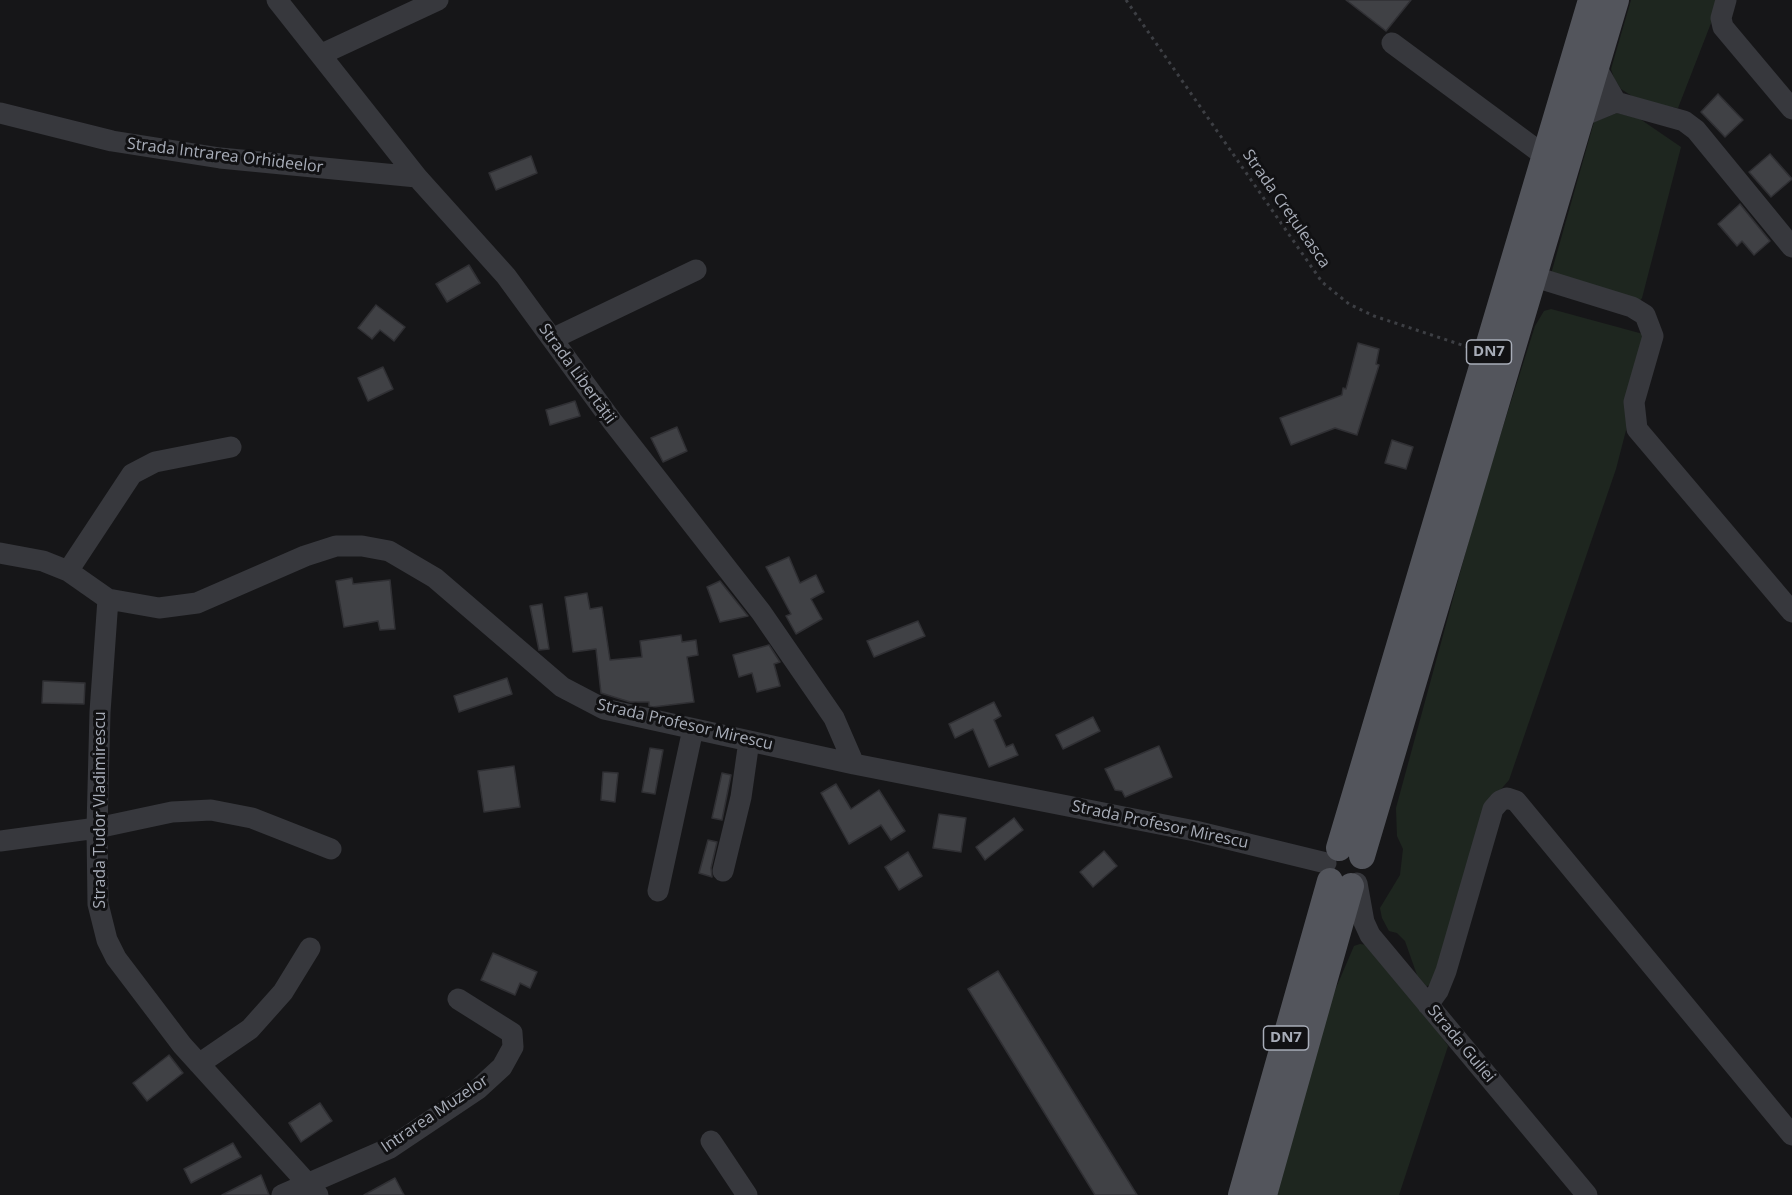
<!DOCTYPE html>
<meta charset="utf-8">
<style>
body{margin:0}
canvas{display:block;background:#161618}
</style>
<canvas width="1792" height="1195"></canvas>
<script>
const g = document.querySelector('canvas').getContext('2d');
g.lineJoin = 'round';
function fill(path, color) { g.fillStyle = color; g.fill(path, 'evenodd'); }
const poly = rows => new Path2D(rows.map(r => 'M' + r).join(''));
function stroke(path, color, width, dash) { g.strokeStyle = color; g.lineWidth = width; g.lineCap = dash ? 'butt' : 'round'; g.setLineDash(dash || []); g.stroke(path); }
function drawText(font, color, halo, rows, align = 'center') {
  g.font = font + ' "Open Sans",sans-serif'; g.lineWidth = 6; g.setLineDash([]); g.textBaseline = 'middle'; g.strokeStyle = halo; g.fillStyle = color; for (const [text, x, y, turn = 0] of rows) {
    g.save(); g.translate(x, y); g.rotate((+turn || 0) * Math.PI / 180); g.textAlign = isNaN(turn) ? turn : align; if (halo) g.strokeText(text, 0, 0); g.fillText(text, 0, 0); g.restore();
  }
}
const green = poly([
 [1631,0,1720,0,1678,108,1643,103,1621,89,1614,78,1611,69],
 [1617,113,1640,119,1681,147,1642,298,1637,304,1551,274,1594,122],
 [1551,309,1643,334,1648,345,1616,469,1509,780,1496,795,1433,985,1426,986,1417,975,1405,941,1397,933,1389,931,1382,918,1380,908,1400,875,1403,849,1397,836,1396,808,1481,496,1535,326,1544,311],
 [1360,944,1367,945,1422,1008,1448,1046,1399,1195,1274,1195,1330,1002,1354,946]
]);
const building = poly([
 [1346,0,1411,0,1386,31,1346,0],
 [1718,94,1743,120,1725,137,1701,112,1718,94],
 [1770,154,1792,179,1771,197,1749,172,1770,154],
 [531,156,537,173,496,190,489,173,531,156],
 [1740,204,1770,241,1754,255,1742,241,1737,246,1718,224,1740,204],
 [469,265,480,283,447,302,436,284,469,265],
 [376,305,405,327,394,341,380,330,372,339,358,328,376,305],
 [1358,343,1379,349,1376,364,1379,365,1357,435,1335,428,1291,445,1280,418,1342,395,1343,388,1346,389,1358,343],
 [383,367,393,389,368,401,358,378,383,367],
 [575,401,580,416,550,425,546,410,575,401],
 [677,427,687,451,663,462,651,438,677,427],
 [1392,440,1413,447,1406,469,1385,463,1392,440],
 [789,557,800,583,816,575,824,592,811,599,822,619,796,634,786,616,791,614,766,567,789,557],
 [352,578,353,584,390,580,395,629,380,630,378,621,344,627,336,581,352,578],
 [720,581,748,616,720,622,707,587,720,581],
 [587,593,590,609,602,607,610,660,642,657,640,641,681,635,682,642,696,640,698,655,687,657,694,702,653,707,649,706,649,702,630,702,601,693,596,649,573,652,565,597,587,593],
 [542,604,549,649,539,650,530,606,542,604],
 [918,621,925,636,874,657,867,641,918,621],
 [769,645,780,662,774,664,780,686,757,692,752,673,739,677,733,655,769,645],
 [507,678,512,694,459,712,454,696,507,678],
 [43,681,85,683,84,704,42,703,43,681],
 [994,702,1001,716,994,720,1006,747,1013,744,1018,755,989,767,973,729,955,738,949,724,994,702],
 [1093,717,1100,731,1063,749,1056,735,1093,717],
 [1159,746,1172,777,1125,797,1122,791,1115,790,1105,769,1159,746],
 [650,748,663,750,655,794,642,792,650,748],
 [514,766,520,807,484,812,478,771,514,766],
 [603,772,618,773,615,802,601,800,603,772],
 [722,773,731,775,722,820,712,818,722,773],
 [836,784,851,809,879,790,905,831,891,840,881,825,849,844,821,793,836,784],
 [939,814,966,818,961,852,933,848,939,814],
 [1014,818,1023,830,985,860,976,847,1014,818],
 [708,840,717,842,711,868,712,877,699,873,708,840],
 [1104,851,1117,866,1093,887,1080,872,1104,851],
 [908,852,922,876,899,890,885,867,908,852],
 [493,953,537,972,530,988,520,983,515,995,481,980,493,953],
 [998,971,1137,1195,1095,1195,968,989,998,971],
 [169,1055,183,1073,147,1101,133,1083,169,1055],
 [320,1103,332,1121,301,1142,289,1123,320,1103],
 [233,1143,241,1157,191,1183,184,1169,233,1143],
 [261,1175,269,1195,222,1195,261,1175],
 [395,1178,404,1195,364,1195,395,1178]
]);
const path = poly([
 [1126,0,1322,282,1349,304,1374,316,1468,347]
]);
const minor = poly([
 [277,0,417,177,506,276,612,421,761,612,834,718,854,764],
 [1726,0,1721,18,1723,27,1792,109],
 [1392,43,1545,156],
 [322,54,438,0],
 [1616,102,1684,121,1696,130,1792,247],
 [0,113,112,141,220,158,417,177],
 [1582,116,1616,102,1596,67],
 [1535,277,1632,307,1645,315,1653,336,1634,402,1637,429,1792,612],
 [552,339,696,270],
 [0,553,43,561,68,571,108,599,159,608,197,603,305,556,336,546,362,546,389,551,435,578,562,687,604,709,854,764,1195,831,1326,863],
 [68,571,132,474,155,462,231,447],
 [108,599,100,712,97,828,98,904,107,940,116,958,182,1045,318,1195],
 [0,841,97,828,172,812,211,810,252,818,331,849],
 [723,871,741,797,749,741],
 [1357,883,1364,922,1370,935,1587,1195],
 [658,891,693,729],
 [1428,1005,1438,991,1446,971,1493,809,1500,801,1507,798,1516,801,1792,1135],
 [199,1064,250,1029,283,992,310,948],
 [711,1141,747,1195],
 [282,1195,390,1148,478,1089,502,1067,513,1047,512,1033,458,999]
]);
const major = poly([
 [1339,848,1591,0],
 [1362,856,1616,0],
 [1241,1195,1330,881],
 [1264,1195,1351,886]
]);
const shields = [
 [1489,352,45],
 [1286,1038,45]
];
const shieldNames = [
 ["DN7",1489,352],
 ["DN7",1286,1038]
];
const streetNames = [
 ["Strada Intrarea Orhideelor",225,156,7],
 ["Strada Crețuleasca",1286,209,55],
 ["Strada Libertății",577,374,54],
 ["Strada Profesor Mirescu",685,725,13],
 ["Strada Tudor Vladimirescu",100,810,-90],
 ["Strada Profesor Mirescu",1160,825,12],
 ["Strada Guliei",1461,1044,50],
 ["Intrarea Muzelor",435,1114,-34]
];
fill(green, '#1e261f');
fill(building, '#404145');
stroke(building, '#303034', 1.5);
stroke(path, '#3d3f44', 3, [3, 4.5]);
stroke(minor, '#37383d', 21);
stroke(major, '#53555c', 26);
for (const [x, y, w] of shields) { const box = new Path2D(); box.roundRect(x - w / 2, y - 12, w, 24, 4.5); g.fillStyle = '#111113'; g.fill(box); stroke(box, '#a8adb8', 1.5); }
drawText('bold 15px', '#a8adb8', null, shieldNames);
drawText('16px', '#a8adb8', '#111113', streetNames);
</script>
